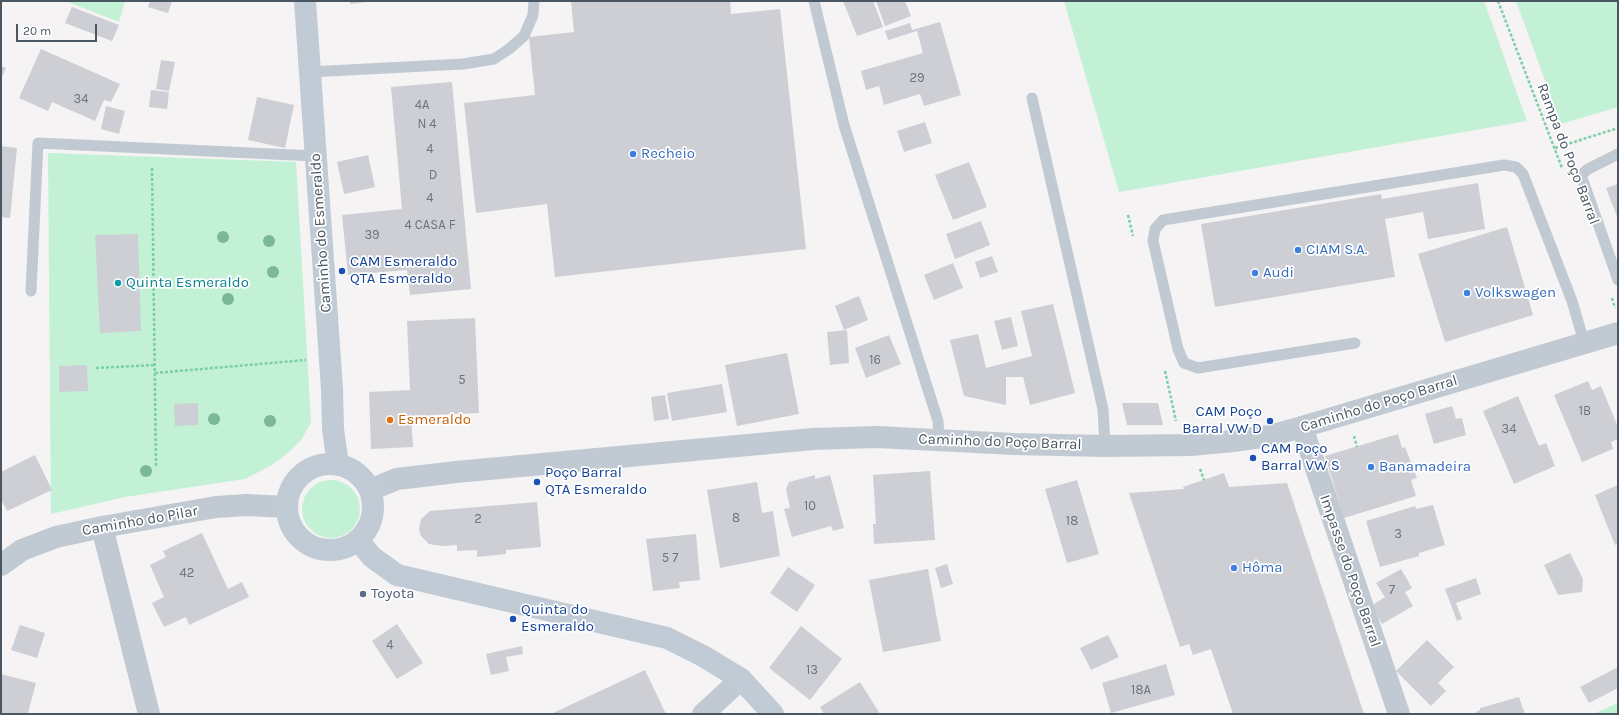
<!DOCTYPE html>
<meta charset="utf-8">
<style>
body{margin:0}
#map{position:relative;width:1619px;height:715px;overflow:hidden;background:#f5f3f3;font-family:Karla,sans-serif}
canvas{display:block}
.frame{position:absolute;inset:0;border:2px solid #4a5661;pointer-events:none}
.scale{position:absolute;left:16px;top:24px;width:81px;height:18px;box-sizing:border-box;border:2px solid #4a5661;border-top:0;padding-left:5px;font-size:12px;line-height:14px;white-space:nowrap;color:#4a5661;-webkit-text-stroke:3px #fff;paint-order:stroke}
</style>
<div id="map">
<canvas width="1619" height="715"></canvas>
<div class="frame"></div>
<div class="scale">20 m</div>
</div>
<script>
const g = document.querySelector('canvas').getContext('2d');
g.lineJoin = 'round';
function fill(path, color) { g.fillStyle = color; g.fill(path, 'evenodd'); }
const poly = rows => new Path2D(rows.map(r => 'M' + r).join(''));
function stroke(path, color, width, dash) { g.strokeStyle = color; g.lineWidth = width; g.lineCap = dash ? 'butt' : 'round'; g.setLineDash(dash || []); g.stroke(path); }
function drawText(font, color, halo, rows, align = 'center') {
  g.font = font + ' Karla,sans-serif'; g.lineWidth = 3.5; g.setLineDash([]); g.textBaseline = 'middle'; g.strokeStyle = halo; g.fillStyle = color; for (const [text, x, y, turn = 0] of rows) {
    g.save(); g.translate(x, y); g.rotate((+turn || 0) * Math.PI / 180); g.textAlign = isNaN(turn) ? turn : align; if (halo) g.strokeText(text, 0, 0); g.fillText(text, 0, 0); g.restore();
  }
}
const green = poly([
 [66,1,125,1,119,22],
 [1064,1,1484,1,1527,121,1119,192],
 [1516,1,1618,1,1618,107,1561,124],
 [48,153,296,162,311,422,302,439,289,452,272,465,245,479,125,497,51,514],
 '302 509a29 29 0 1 1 58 0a29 29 0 1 1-58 0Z',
 [1618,703,1618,714,1593,714]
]);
const building = poly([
 [150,1,172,1,168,13,148,7],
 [350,1,367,1,367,2,350,4],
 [571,1,730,1,731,14,780,9,806,249,555,277,547,204,476,213,464,103,535,95,529,37,574,32],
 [843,1,873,1,883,27,857,36],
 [876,1,905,1,911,16,885,26],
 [72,7,119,25,112,41,65,23],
 [940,22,961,95,924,106,920,94,884,105,879,86,866,90,861,71,923,53,917,31,888,40,885,31,910,23,912,30],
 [41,49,120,84,111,102,104,100,95,121,52,102,48,111,19,98],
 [161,60,175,62,169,91,156,89],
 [1,66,6,68,1,79],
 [452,82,471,289,410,295,407,270,348,275,342,215,402,209,391,87],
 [151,90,169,92,167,109,149,107],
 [257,97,294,105,285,148,248,140],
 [106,106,125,111,119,134,101,129],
 [925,122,932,143,904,152,897,131],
 [1,146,17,148,10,218,1,217],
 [368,155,375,187,344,194,337,162],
 [969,162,987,207,953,220,935,175],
 [1478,183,1485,229,1428,239,1423,212,1385,219,1395,277,1215,307,1201,224,1381,194,1382,199],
 [1618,184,1618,219,1606,188],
 [981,221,990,245,955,259,946,234],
 [1507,227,1533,315,1445,342,1418,254],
 [138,234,141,331,100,333,95,235],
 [992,256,998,272,980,278,975,262],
 [953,263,963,288,934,300,924,275],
 [859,296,868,320,844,330,835,306],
 [1053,304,1075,393,1030,405,1023,377,1006,377,1006,405,964,396,950,340,978,334,986,368,1032,356,1021,311],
 [1011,317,1018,346,1002,350,994,321],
 [475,318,479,413,411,416,413,447,371,449,369,392,410,390,407,321],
 [847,330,849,363,830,365,827,332],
 [889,335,901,364,866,378,855,348],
 [787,353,799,414,737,426,725,365],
 [87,365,88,391,59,392,59,366],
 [1588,381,1592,390,1601,386,1618,427,1618,439,1611,442,1613,449,1582,462,1554,395],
 [722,384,727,412,672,421,667,393],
 [665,395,669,419,654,421,651,397],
 [1518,396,1539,446,1546,443,1555,466,1514,484,1483,411],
 [198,403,198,425,175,426,174,404],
 [1122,403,1158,403,1163,425,1127,425],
 [1452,406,1456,419,1462,418,1466,435,1434,444,1425,414],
 [1398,434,1402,448,1405,447,1417,478,1411,480,1416,496,1344,518,1325,456],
 [35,455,52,490,7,511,1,499,1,472],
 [930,471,935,540,874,544,873,524,876,524,873,475],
 [1224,473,1229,487,1287,483,1364,714,1233,714,1211,649,1193,655,1189,644,1180,647,1129,493,1184,489,1183,487],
 [815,475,815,479,830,475,844,528,833,531,831,526,792,537,784,509,790,508,786,489,789,482],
 [1077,480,1099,554,1067,563,1045,489],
 [757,482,762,513,773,511,780,556,720,568,707,490],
 [1618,485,1618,544,1615,545,1595,495],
 [537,502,541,547,506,550,506,554,477,557,477,550,457,551,457,545,442,546,429,544,421,536,419,530,421,519,430,511],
 [1433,505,1445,545,1419,553,1419,556,1380,567,1366,521,1415,506,1416,509],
 [202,533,228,589,242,582,249,597,189,625,186,617,164,627,152,603,164,597,150,565,166,557,163,551],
 [696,534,700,580,679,582,680,588,653,591,646,539],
 [1570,553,1583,579,1582,592,1558,595,1544,565],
 [947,564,953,584,941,588,935,568],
 [788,567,815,585,797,612,770,593],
 [928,569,941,641,883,652,869,580],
 [1401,569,1412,588,1405,592,1413,606,1382,624,1371,606,1385,597,1376,583],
 [1476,578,1481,594,1456,603,1462,619,1457,621,1445,589],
 [397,624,423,663,397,679,372,641],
 [20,625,45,633,37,658,11,650],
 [801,626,842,659,810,700,769,668],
 [1108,635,1119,657,1091,670,1080,648],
 [1427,640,1454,667,1438,683,1446,691,1431,706,1396,671],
 [522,646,523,654,506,657,509,671,491,675,486,654],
 [1166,664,1175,695,1111,713,1102,683],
 [1618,667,1618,688,1589,703,1580,687],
 [645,670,666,714,551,714],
 [1,674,36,683,28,713,31,714,1,714],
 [860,682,880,714,824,714,820,707],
 [1519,697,1525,714,1477,714,1476,712,1480,710,1480,708]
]);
const path = poly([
 [1498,1,1562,168],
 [1555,148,1618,128],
 [152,168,156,467],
 [1128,215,1133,236],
 [1612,298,1615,308],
 [96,368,154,365],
 [1165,371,1176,421],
 [155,373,306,360],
 [1354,436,1357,447],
 [1200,469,1204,480]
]);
const service = poly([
 [814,1,844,125,938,421,939,440],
 [309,72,463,64,494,59,509,49,524,36,533,15,534,1],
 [1032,98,1103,409,1105,446],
 [1618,154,1588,169,1581,175,1618,280],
 [31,291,38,143,315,156],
 [1355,343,1198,368,1184,363,1178,349,1153,241,1155,229,1163,220,1504,165,1516,167,1523,174,1572,301,1584,342]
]);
const minor = poly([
 [1302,427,1399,714],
 [102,527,149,714],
 [703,714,741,679]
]);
const tertiary = poly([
 [370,490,397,479,456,472,813,439,877,437,1014,444,1105,446,1191,445,1233,441,1269,436,1302,427,1618,333],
 [1,565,22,550,56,537,102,527,216,507,247,505,287,507]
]);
const secondary = poly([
 [305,1,332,389,333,429,338,465],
 '287 507a43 43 0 1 1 86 0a43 43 0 1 1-86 0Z',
 [358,540,372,557,397,575,667,638,703,656,741,679,773,714]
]);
const trees = [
 [223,237],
 [269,241],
 [273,272],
 [228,299],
 [214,419],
 [270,421],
 [146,471]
];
const markers = [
 [633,154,4,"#3f7fe0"],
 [1298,250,4,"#3f7fe0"],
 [342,271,4,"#1a4fb4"],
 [1255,273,4,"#3f7fe0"],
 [118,283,4,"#0f9aa8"],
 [1467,293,4,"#3f7fe0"],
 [390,420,4,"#e8710a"],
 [1270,421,4,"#1a4fb4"],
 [1253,458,4,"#1a4fb4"],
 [1371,467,4,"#3f7fe0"],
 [537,482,4,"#1a4fb4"],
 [1234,568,4,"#3f7fe0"],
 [363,594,4,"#5c6f8a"],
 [513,619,4,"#1a4fb4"]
];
const numberNames = [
 ["29",917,78],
 ["34",81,99],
 ["4A",422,105],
 ["N 4",427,124],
 ["4",430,149],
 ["D",433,175],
 ["4",430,198],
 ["4 CASA F",430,225],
 ["39",372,235],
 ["16",875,360],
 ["5",462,380],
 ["1B",1585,411],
 ["34",1509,429],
 ["10",810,506],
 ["8",736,518],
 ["2",478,519],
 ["18",1072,521],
 ["3",1398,534],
 ["5 7",670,558],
 ["42",187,573],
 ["7",1392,590],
 ["4",390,645],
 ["13",812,670],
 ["18A",1141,690]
];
const shopNames = [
 ["Recheio",641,154],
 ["CIAM S.A.",1306,250],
 ["Audi",1263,273],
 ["Volkswagen",1475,293],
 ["Banamadeira",1379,467],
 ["Hôma",1242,568]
];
const streetNames = [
 ["Rampa do Poço Barral",1568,154,69],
 ["Caminho do Esmeraldo",321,233,-94],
 ["Caminho do Poço Barral",1379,404,-17],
 ["Caminho do Poço Barral",1000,442,2],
 ["Caminho do Pilar",140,521,-10],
 ["Impasse do Poço Barral",1350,571,71]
];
const transitNames = [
 ["CAM Esmeraldo",350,262],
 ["QTA Esmeraldo",350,279],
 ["CAM Poço",1262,412,"right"],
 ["Barral VW D",1262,429,"right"],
 ["CAM Poço",1261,449],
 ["Barral VW S",1261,466],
 ["Poço Barral",545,473],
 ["QTA Esmeraldo",545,490],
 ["Quinta do",521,610],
 ["Esmeraldo",521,627]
];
const cultureNames = [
 ["Quinta Esmeraldo",126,283]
];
const foodNames = [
 ["Esmeraldo",398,420]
];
const serviceNames = [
 ["Toyota",371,594]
];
fill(green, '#c3f1d5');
fill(building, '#cdcfd5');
stroke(path, '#7ad0a6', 2.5, [3, 2]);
stroke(service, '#c1cad2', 11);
stroke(minor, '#c1cad2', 22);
stroke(tertiary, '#c1cad2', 22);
stroke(secondary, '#c1cbd6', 22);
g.fillStyle = '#7bb799';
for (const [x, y] of trees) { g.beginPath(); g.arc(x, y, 6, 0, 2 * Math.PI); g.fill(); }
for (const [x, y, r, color] of markers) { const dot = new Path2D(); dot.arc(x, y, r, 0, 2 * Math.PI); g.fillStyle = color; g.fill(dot); stroke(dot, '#fff', 1.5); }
drawText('13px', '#6b747e', null, numberNames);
drawText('15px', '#366cbe', '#fff', shopNames, 'left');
drawText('15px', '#4a5661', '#fff', streetNames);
drawText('15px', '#164399', '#fff', transitNames, 'left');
drawText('15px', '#0d838f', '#fff', cultureNames, 'left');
drawText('15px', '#c56008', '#fff', foodNames, 'left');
drawText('15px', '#4e5e75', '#fff', serviceNames, 'left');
</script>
